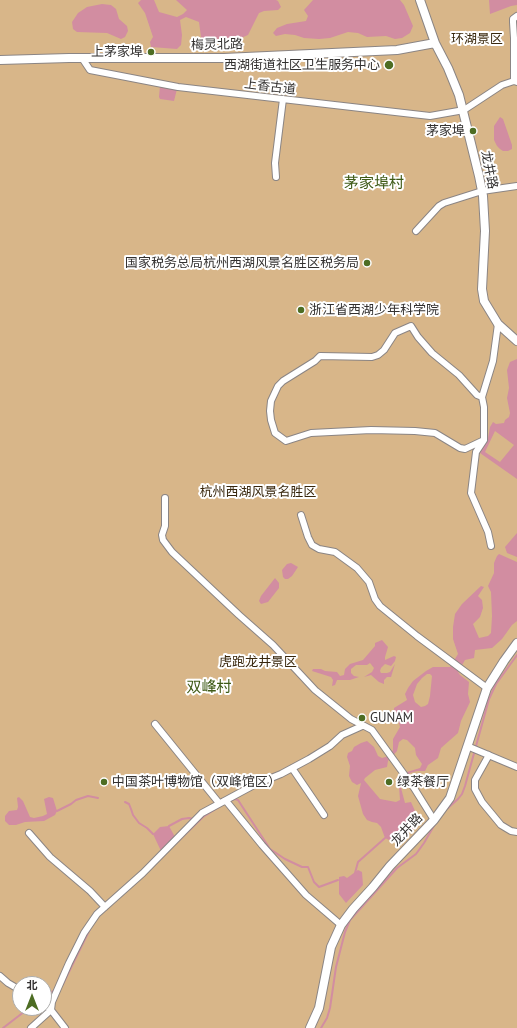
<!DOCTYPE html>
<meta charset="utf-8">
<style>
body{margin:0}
#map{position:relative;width:517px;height:1028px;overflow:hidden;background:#e4dedc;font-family:"PT Sans","Noto Sans SC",sans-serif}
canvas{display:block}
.north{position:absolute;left:12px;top:976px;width:40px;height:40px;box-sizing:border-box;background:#fff;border:1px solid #adadac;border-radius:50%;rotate:0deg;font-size:11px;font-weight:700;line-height:16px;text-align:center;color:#333130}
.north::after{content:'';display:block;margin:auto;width:14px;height:18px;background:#4d6d23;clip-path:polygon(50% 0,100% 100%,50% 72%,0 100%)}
</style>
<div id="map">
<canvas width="517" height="1028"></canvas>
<div class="north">北</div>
</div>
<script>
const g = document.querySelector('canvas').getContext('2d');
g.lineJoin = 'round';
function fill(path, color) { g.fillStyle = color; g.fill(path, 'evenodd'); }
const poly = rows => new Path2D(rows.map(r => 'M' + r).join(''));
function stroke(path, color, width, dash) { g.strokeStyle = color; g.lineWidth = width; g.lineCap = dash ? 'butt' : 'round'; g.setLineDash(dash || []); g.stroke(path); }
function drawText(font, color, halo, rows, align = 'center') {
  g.font = font + ' "PT Sans","Noto Sans SC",sans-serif'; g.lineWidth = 4; g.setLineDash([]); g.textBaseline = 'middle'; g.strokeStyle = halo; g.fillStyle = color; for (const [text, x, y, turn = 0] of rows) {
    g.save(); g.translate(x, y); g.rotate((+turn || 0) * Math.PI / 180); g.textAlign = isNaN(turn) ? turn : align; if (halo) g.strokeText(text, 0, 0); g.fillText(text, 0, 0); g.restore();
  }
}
const green = poly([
 [0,0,517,0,517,1028,0,1028],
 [20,984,44,984,44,1008,20,1008]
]);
const water = poly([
 [141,0,154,0,159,12,177,17,183,14,187,10,176,0,276,0,278,1,281,7,278,10,264,11,259,13,248,35,241,38,220,38,214,41,207,41,201,37,199,22,186,17,180,20,182,35,181,45,177,49,151,47,150,42,153,37,145,13,138,3],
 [313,0,400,0,404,5,413,26,410,33,402,38,395,39,386,36,367,37,358,33,348,32,330,38,319,39,304,38,295,35,285,34,276,36,273,33,277,28,287,24,306,21,308,16,304,10],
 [489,0,517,0,517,5,511,6,490,14],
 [102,4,111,5,116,9,119,19,127,26,128,31,125,37,121,39,107,33,77,32,73,29,72,22,78,13,87,7],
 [160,86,177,89,174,101,160,99,159,97],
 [500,117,503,119,512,145,512,149,508,151,503,151,500,149,497,146,494,140,494,126],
 [517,359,517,479,480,453,488,438,490,427,493,422,496,424,504,423,505,420,509,417,510,413,507,398,509,388,507,370,510,362],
 [495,431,514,445,500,462,485,452],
 [517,533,517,557,507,553,505,547],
 [499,554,517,562,517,621,512,625,502,639,492,648,475,650,474,658,465,660,458,672,460,675,469,682,468,694,470,702,461,721,458,733,441,748,438,758,428,765,425,771,417,771,410,773,404,780,401,788,405,803,411,802,419,820,418,825,410,832,389,840,385,838,381,827,377,823,372,822,367,820,363,814,358,796,361,783,357,785,352,782,349,776,350,766,347,757,348,753,352,751,354,747,361,743,367,741,374,747,378,756,382,758,389,756,393,750,393,739,400,727,398,719,394,713,394,708,407,700,405,694,408,688,413,681,426,671,433,667,450,667,458,654,453,639,453,627,455,614,462,604,481,586,484,587,478,596,482,600,483,608,480,617,473,624,479,638,488,636,491,633,492,616,491,592,488,586,494,573,494,563,497,556],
 [427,674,430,674,432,676,430,696,428,704,425,706,421,707,415,702,413,695,417,684,422,678],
 [403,739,407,740,415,748,416,755,422,764,420,768,407,772,402,780,399,786,400,800,396,802,380,799,364,780,365,778,375,770,387,767,388,761,397,751,399,742],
 [291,563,298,567,292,576,288,579,285,579,283,577,282,570,287,564],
 [275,578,279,583,279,588,268,602,261,604,259,601,261,596],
 [382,640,388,647,385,657,385,660,394,656,396,657,395,661,391,666,385,664,381,668,380,671,381,673,387,673,390,672,395,664,391,677,387,677,384,680,384,684,379,682,371,675,364,677,372,672,374,668,370,663,367,665,356,665,351,669,351,673,354,676,359,677,350,680,337,680,335,685,332,686,333,680,331,677,312,671,313,669,321,669,325,671,337,672,340,676,344,675,345,669,350,664,363,660,375,646,375,643],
 [19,797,23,801,30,817,34,818,43,816,47,814,44,799,49,797,53,798,57,811,55,815,44,821,25,822,16,825,9,825,5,821,5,816,9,811,17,810,18,807,17,798],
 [169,826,175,837,161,851,153,834,160,827],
 [358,870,362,872,363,885,346,903,339,894,339,877,344,876,347,878]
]);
const stream = poly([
 [231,800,235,799,238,800,270,849,285,859,302,867,308,867,314,882,319,887,338,880],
 [125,802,129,804,131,809,133,815,139,823,147,828,153,834],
 [448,808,458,799,462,794,465,786,489,699,496,684,517,655],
 [57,811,71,804,76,800,88,796,98,798],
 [169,826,182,819,189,818,194,819],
 [175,844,203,817,222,805],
 [355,873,358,862,385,838],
 [62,986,90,929],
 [44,997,56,989],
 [3,1028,29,1008],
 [321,1028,327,1018,330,1008,336,967,345,932,350,920,397,868,416,854,424,843,435,824]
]);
const street = poly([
 [82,58,90,70,178,87,430,116,464,110,502,85,514,81,517,82],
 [514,81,514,38,513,22,513,19,517,16],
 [276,177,275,163,283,99],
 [416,231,439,206,444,203,482,191,517,186],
 [482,397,477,395,459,375,432,353,418,337,411,326,395,333,384,350,378,355,372,357,320,356,315,361,283,381,278,386,271,401,270,411,271,420,275,433,286,441,311,433,371,430,415,431,435,433,460,448,465,449,484,440],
 [165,498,165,526,162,535,163,540,172,552,239,615,273,645,315,690,351,719,372,730,414,788,434,820],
 [301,515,308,537,312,545,319,549,335,552,357,568,369,582,375,599,380,606,417,636,487,688],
 [491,546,488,532,471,493,476,452,484,440,484,407,482,397,493,361,498,324],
 [155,724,219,803],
 [467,746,517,767],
 [489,755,475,780,475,789,482,802,501,825,511,831,517,832],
 [292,768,324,815],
 [224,801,227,802,262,845,306,895,341,925],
 [29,833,50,857,90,891,105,907],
 [0,976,8,983,20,990],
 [44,1004,51,1010,65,1028],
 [31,1028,51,1010,52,1002,69,963,84,933,97,914,143,873,202,813,254,785,281,774,309,759,330,746,342,735,362,726]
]);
const secondary = poly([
 [420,0,435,43,448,68,459,95,479,176,483,196,485,231,482,289,484,301,498,324,517,341],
 [0,60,69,58,224,58,397,50,435,43],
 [310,1028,319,1008,331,947,341,925,353,909,373,887,390,866,434,820,450,798,487,688,504,661,517,643]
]);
const markers = [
 [151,52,4,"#4d6d23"],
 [389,65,5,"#4d6d23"],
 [473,131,4,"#4d6d23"],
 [367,263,4,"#4d6d23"],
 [301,310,4,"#4d6d23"],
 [362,718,4,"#4d6d23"],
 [104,782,4,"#4d6d23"],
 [389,782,4,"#4d6d23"]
];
const parkNames = [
 ["环湖景区",477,39],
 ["杭州西湖风景名胜区",258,492],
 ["虎跑龙井景区",258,662]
];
const streetNames = [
 ["梅灵北路",217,45,-1],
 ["上香古道",270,87,7],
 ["龙井路",489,170,79],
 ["龙井路",407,830,-47]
];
const poiNames = [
 ["上茅家埠",143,52],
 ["西湖街道社区卫生服务中心",380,65],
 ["茅家埠",465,131],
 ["国家税务总局杭州西湖风景名胜区税务局",359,263],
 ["浙江省西湖少年科学院",309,310,"left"],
 ["GUNAM",370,718,"left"],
 ["中国茶叶博物馆（双峰馆区）",112,782,"left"],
 ["绿茶餐厅",397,782,"left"]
];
const quarterNames = [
 ["茅家埠村",374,184],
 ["双峰村",209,688]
];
fill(green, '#d8b689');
fill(water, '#d28da1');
stroke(stream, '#d28da1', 2);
stroke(street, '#8b8584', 8);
stroke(secondary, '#8b8584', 10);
stroke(street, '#fff', 6);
stroke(secondary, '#fff', 8);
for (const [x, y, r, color] of markers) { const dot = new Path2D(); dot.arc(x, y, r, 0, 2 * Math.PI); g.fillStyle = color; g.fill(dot); stroke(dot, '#fff', 1.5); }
drawText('13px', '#38270d', '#fff', parkNames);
drawText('13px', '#333130', '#fff', streetNames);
drawText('13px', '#333130', '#fff', poiNames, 'right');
drawText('15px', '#3e5a16', '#fff', quarterNames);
</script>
